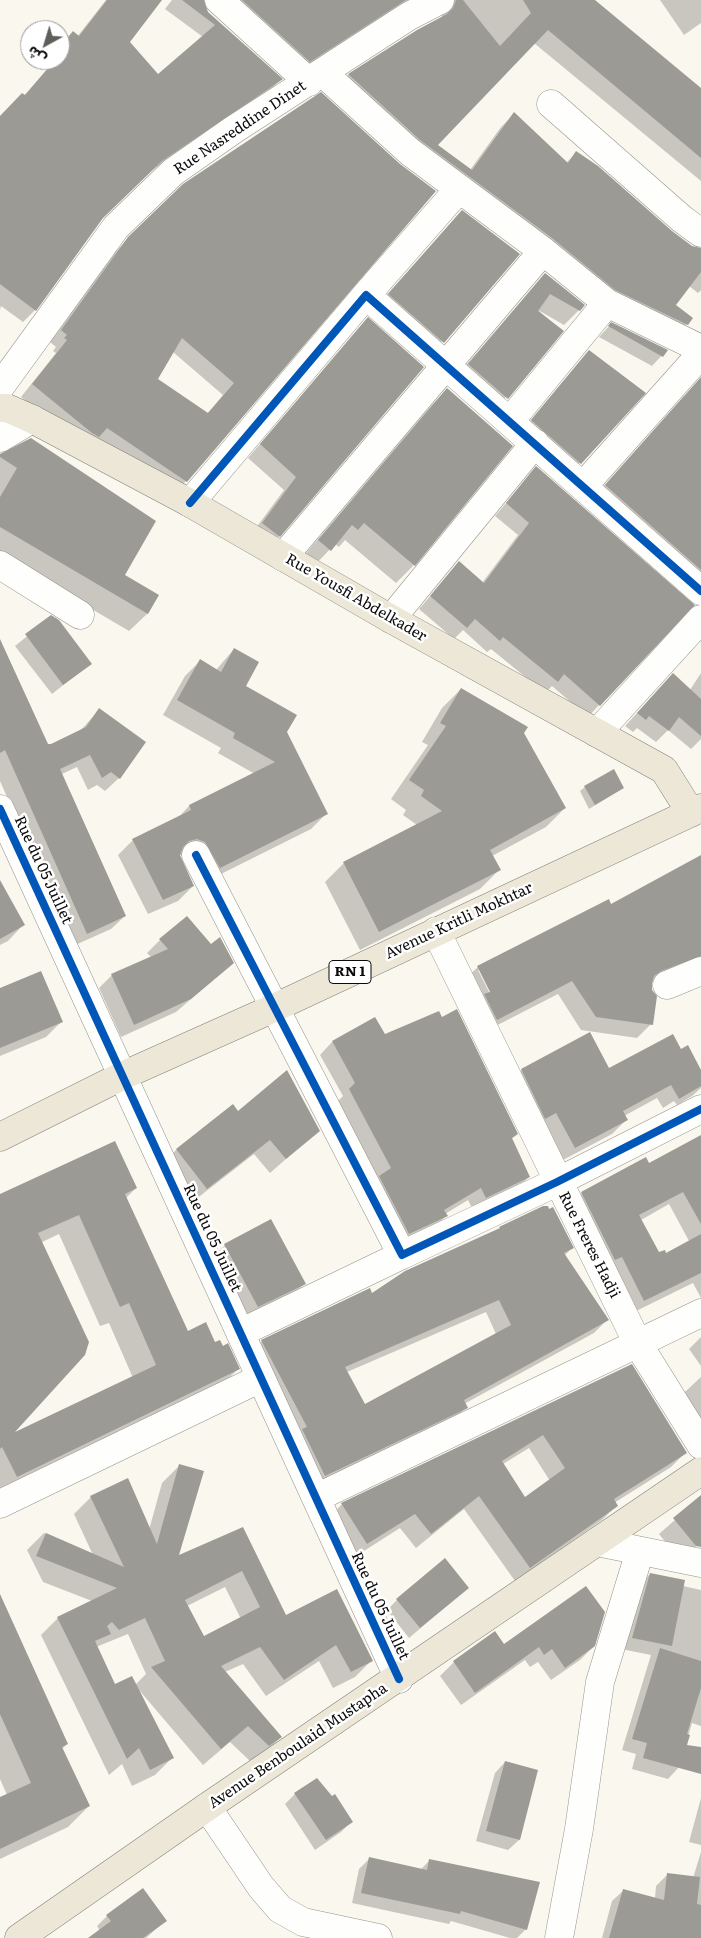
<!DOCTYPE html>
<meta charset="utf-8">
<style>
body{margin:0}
#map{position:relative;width:701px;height:1938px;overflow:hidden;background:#faf8ee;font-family:Literata,"Noto Sans Arabic",serif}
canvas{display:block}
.north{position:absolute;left:20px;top:20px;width:50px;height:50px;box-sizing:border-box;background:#fff;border:1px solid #9d9d9d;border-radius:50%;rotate:219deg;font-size:14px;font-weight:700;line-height:20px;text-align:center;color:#0b0b0b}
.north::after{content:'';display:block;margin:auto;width:18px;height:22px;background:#5f5e5a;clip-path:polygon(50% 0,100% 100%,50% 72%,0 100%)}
</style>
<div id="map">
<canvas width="701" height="1938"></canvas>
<div class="north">ش</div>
</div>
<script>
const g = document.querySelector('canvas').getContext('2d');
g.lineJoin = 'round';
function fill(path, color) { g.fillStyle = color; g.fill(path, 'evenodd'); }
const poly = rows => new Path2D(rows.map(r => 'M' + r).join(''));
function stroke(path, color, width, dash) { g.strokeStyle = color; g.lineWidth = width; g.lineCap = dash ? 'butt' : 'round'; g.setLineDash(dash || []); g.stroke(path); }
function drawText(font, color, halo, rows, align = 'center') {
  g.font = font + ' Literata,serif'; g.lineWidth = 5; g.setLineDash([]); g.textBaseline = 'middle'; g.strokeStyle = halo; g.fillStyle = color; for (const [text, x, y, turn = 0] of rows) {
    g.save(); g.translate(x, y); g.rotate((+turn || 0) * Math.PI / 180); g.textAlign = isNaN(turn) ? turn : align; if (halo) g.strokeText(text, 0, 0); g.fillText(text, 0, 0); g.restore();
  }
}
const shadow = poly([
 [106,0,161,0,129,42,158,76,203,37,165,9,172,0,203,0,207,12,281,79,269,91,148,173,102,218,35,310,23,322,1,306,0,310,0,117,24,96,51,65,47,61,48,60,60,60,60,47,73,33,77,37],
 [211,0,417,0,296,74],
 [434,0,593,0,701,90,701,181,534,43,436,145,470,170,501,127,514,114,566,163,576,153,672,232,691,247,701,250,701,290,698,293,689,286,674,305,687,324,673,338,335,89,348,75,417,31,442,18,441,7],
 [660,0,701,0,701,23,684,35],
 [399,165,186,481,174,493,80,445,21,397,56,353,53,351,56,347,50,342,116,251,129,238],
 [173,352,223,395,207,414,156,380],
 [462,211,518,254,428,357,374,309],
 [545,274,579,310,564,325,538,310,562,331,492,413,453,380],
 [368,319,279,536,266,548,250,536,284,490,248,458],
 [611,324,666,351,652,366,599,337],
 [589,351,644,393,568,476,519,434],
 [701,388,701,596,593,498,684,396],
 [447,389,414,565,396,583,345,540,339,547,335,544,312,568,301,559,429,408],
 [0,456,155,522,123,575,158,595,147,614,129,631,0,555],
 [536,468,599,705,588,717,552,686,545,693,491,649,487,652,463,630,454,639,419,609,459,563,482,583,518,535,495,516],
 [51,617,90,664,52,694,15,646],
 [0,642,47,745,51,746,80,731,100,709,119,778,105,791,97,785,88,790,77,767,62,774,125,916,111,929,73,946,0,781],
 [234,649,244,687,286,732,326,814,311,829,205,882,190,857,179,855,193,886,178,901,148,914,118,855,133,840,178,818,189,806,255,774,218,753,221,748,163,715,185,676,200,661,216,670],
 [701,673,701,739,691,749,668,730,656,742,637,728,633,732,625,726,661,687,690,690],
 [461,689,523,733,565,808,546,827,492,856,499,870,480,889,360,950,325,882,344,863,417,825,403,815,406,810,391,799,428,745,422,742,442,708],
 [585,787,623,788,589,809,580,791],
 [701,857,701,971,680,970,650,984,651,1024,637,1038,581,1030,558,994,482,1033,463,981,478,967,611,905],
 [478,970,481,970,494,997,492,998],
 [0,885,23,925,8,941,0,945],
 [160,940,211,946,233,963,176,1012,121,1037,99,988,112,975,151,957,147,953],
 [0,989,61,1022,46,1037,0,1056],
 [374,1019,384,1036,517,1134,511,1139,529,1177,516,1190,473,1210,468,1200,445,1214,446,1216,434,1228,396,1246,337,1102,343,1096,320,1055,332,1042],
 [681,1051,701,1072,701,1088,692,1096,677,1105,674,1101,663,1108,657,1098,624,1116,626,1120,612,1134,561,1161,508,1084,522,1070,608,1070],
 [232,1106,238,1112,319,1130,270,1173,254,1154,191,1203,161,1165,176,1150],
 [649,1165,701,1171,701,1298,693,1283,630,1314,568,1207,582,1193],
 [669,1204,689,1241,666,1254,659,1254,641,1220],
 [136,1188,126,1198,187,1333,215,1344,238,1369,218,1389,0,1495,0,1196],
 [59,1234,100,1326,109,1323,133,1378,10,1436,40,1243],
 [544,1207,572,1248,564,1256,607,1320,594,1333,464,1404,466,1408,453,1420,312,1488,249,1354,262,1341,369,1290,371,1295],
 [486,1312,496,1334,364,1405,347,1372],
 [225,1245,304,1284,289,1299,242,1321,210,1260],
 [701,1337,701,1366,689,1349],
 [631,1365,686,1452,671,1467,614,1503,616,1506,602,1520,515,1581,464,1509,416,1548,400,1528,353,1558,328,1519,342,1504],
 [529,1448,550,1481,525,1498,503,1464],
 [701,1377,701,1446,673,1403],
 [179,1466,177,1557,242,1529,285,1617,372,1660,355,1677,333,1688,319,1661,266,1696,243,1664,225,1672,281,1737,264,1754,251,1762,230,1742,203,1765,139,1690,172,1758,155,1775,132,1786,122,1764,109,1775,41,1635,58,1618,92,1601,43,1582,27,1550,44,1533,93,1555,74,1514,91,1497,149,1530,162,1483],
 [225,1587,241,1619,203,1638,187,1606],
 [128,1634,146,1674,135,1685,115,1686,96,1647],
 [701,1497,701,1542,680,1560,659,1534],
 [650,1574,683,1586,701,1590,701,1726,692,1723,679,1767,668,1779,632,1769,636,1754,622,1750,651,1655,621,1649,639,1585],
 [468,1588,409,1638,387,1610,397,1600],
 [0,1598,67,1744,62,1749,89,1806,68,1827,0,1859,0,1798,7,1795,0,1779],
 [495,1633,504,1646,594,1646,580,1660,551,1680,538,1662,530,1667,525,1660,461,1705,440,1676,454,1662],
 [505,1762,519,1840,508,1850,476,1841,495,1773],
 [295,1794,351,1822,341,1832,315,1850,285,1804],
 [701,1798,701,1845,689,1842],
 [701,1852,701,1938,602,1938,612,1901,624,1890,655,1898,656,1886,668,1874,693,1878],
 [369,1859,420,1870,429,1861,526,1929,517,1938,510,1938,451,1921,449,1924,352,1903,359,1869],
 [107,1916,165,1921,146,1938,90,1938,100,1931,97,1926]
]);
const building = poly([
 [107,0,162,0,130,42,158,74,215,25,182,0,204,0,208,12,283,79,162,161,103,218,36,311,0,284,0,116,22,93,25,95,55,60,60,60,60,47,73,31,79,36],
 [242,0,406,0,310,62],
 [456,0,463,0,500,46,531,13,523,0,595,0,701,88,701,158,548,30,438,145,472,170,514,112,568,163,576,151,598,166,672,231,692,246,701,248,701,272,676,305,693,318,688,325,615,290,552,238,420,140,348,74,417,30,447,14,453,8],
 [321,92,400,164,436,191,187,482,107,428,99,437,92,433,32,384,67,340,64,338,67,335,61,330,128,237,183,184],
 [182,338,234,383,208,413,158,379],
 [462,210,520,254,444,343,388,294],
 [545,273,585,305,580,311,550,294,538,311,564,331,508,399,468,364],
 [368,317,424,367,280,537,262,523,296,477,260,444],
 [611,322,668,350,663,357,608,326],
 [589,350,646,393,581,464,531,420],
 [701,377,701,570,605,485],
 [447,388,513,446,415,566,364,523,358,530,352,525,331,551,318,540],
 [31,438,156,521,125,575,159,595,148,614,0,527,0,497,17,468,0,457,0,454],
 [536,466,695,605,600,706,564,674,558,682,503,637,500,641,475,619,467,628,430,596,459,561,484,583,529,523,506,503],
 [51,615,59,620,92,664,63,685,25,634],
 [0,639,48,744,51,744,86,727,99,708,146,742,120,779,111,772,102,778,90,755,60,769,126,916,87,934,5,750,0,753],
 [234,648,259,662,246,686,297,715,287,732,328,814,220,868,205,842,197,839,189,841,183,847,180,855,194,886,163,900,132,839,191,810,189,805,275,762,233,738,235,733,177,700,200,659,221,672],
 [673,673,701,699,701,736,679,717,669,731,649,716,646,720,637,713],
 [461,688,528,727,524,733,566,808,490,850,501,870,379,932,343,862,442,811,421,796,424,790,409,780,446,726,440,723],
 [614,769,624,788,595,805,584,786],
 [701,855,701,956,661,971,654,976,652,983,652,990,657,996,653,1025,596,1017,572,981,497,1020,484,994,490,992,477,966,609,899,611,904],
 [0,880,25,925,0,939],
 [187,916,211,944,220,937,234,963,191,999,134,1025,111,974,168,949,159,939],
 [41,971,63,1022,0,1048,0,988],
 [457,1009,518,1134,512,1138,530,1177,486,1198,481,1188,444,1210,448,1216,409,1234,379,1176,391,1168,349,1089,355,1083,332,1041,375,1017,385,1034,439,1011,442,1017],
 [590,1032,609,1068,673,1034,681,1049,688,1045,701,1070,701,1086,679,1099,671,1085,623,1111,628,1120,575,1148,556,1113,545,1119,521,1069],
 [287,1070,320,1131,286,1159,270,1140,207,1189,176,1149,233,1104,238,1111],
 [701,1135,701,1224,683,1192,639,1215,659,1252,665,1250,666,1253,701,1234,701,1273,644,1301,622,1257,615,1260,581,1192,646,1157,649,1163],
 [115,1141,137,1188,125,1194,188,1331,206,1322,215,1342,220,1340,223,1346,228,1343,240,1369,17,1477,2,1447,0,1449,0,1194],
 [79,1215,120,1307,129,1303,156,1365,15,1432,85,1355,89,1342,38,1233],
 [543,1206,548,1206,549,1209,553,1207,574,1248,564,1253,609,1320,464,1400,468,1408,325,1476,302,1429,307,1427,261,1340,370,1288,372,1293,405,1271,500,1228,499,1227],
 [499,1300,511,1325,365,1404,345,1367],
 [271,1219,306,1284,258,1307,224,1244],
 [632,1364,687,1453,614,1499,618,1506,530,1568,479,1496,431,1534,415,1514,367,1544,341,1503],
 [543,1435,565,1468,525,1497,502,1461],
 [179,1464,204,1471,179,1555,243,1527,286,1615,337,1589,373,1661,351,1672,336,1645,284,1680,260,1647,221,1666,282,1737,269,1746,248,1726,221,1749,151,1667,165,1661,145,1618,119,1630,112,1622,107,1626,111,1634,95,1641,115,1684,132,1676,174,1758,150,1770,139,1748,127,1759,57,1617,117,1588,36,1556,46,1533,124,1567,90,1496,128,1478,157,1544],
 [242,1571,260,1607,204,1636,185,1600],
 [701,1495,701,1547,696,1546,673,1518],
 [445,1558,469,1588,420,1628,396,1599],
 [650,1573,685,1580,672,1646,632,1638],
 [586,1586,605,1612,595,1646,565,1668,552,1649,544,1655,539,1647,475,1693,453,1661,495,1631,504,1644],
 [0,1594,68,1744,62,1747,90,1806,0,1849,0,1797,31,1783,0,1714],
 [660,1648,701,1661,701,1688,687,1734,690,1735,687,1745,701,1747,701,1774,643,1758,647,1743,632,1739],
 [505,1761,538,1770,520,1840,486,1831],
 [317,1778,332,1796,335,1794,353,1822,326,1840,294,1793],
 [369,1857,427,1870,429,1859,540,1882,527,1930,461,1911,460,1914,361,1893],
 [667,1873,700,1877,697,1904,701,1905,701,1938,609,1938,623,1889,664,1900],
 [143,1888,167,1921,143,1938,88,1938,111,1921,106,1915]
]);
const minor = poly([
 [219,0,309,82],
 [323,73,410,152,543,251,607,303,701,349],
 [551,104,682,219,701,233],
 [366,295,459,189],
 [0,387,116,227,173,172,233,130,409,16,440,0],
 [510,421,607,303],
 [0,438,32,419],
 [583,486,701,354],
 [190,503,366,295,701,591],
 [283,557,543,251],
 [0,565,80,615],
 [391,619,535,443],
 [597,733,701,619],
 [0,809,399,1679],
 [196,855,402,1255,557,1182,701,1109],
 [436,931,638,1344,701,1445],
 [667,985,701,971],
 [240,1333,402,1255],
 [316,1498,701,1313],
 [0,1504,261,1378],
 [597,1542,701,1563],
 [207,1807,261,1887,280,1909,303,1922,378,1938],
 [559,1938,579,1829,600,1682,640,1551]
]);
const major = poly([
 [0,408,7,408,32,419,190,503,391,619,664,770,691,813],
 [0,1137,122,1076,274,1008,701,808],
 [19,1938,207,1807,701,1471]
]);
const cycleway = poly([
 [190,503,366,295,701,591],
 [0,809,399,1679],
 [196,855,402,1255,557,1182,701,1109]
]);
const shields = [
 [350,972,42]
];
const shieldNames = [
 ["RN 1",350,972]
];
const streetNames = [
 ["Rue Nasreddine Dinet",240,128,-34],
 ["Rue Yousfi Abdelkader",356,598,30],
 ["Rue du 05 Juillet",43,870,65],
 ["Avenue Kritli Mokhtar",459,921,-25],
 ["Rue du 05 Juillet",212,1238,65],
 ["Rue Freres Hadji",589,1245,63],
 ["Rue du 05 Juillet",380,1606,65],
 ["Avenue Benboulaid Mustapha",298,1746,-34]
];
fill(shadow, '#0003');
fill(building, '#9c9a94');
stroke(minor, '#93928d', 29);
stroke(major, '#807f7a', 29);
stroke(minor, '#fefefc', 28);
stroke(major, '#ece7d6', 28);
stroke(cycleway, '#0057b8', 8);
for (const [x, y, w] of shields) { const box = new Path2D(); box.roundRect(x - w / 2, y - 11.5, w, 23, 4); g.fillStyle = '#fff'; g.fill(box); stroke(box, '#0b0b0b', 1); }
drawText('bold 14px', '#0b0b0b', null, shieldNames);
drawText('15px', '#0b0b0b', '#fff', streetNames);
</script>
